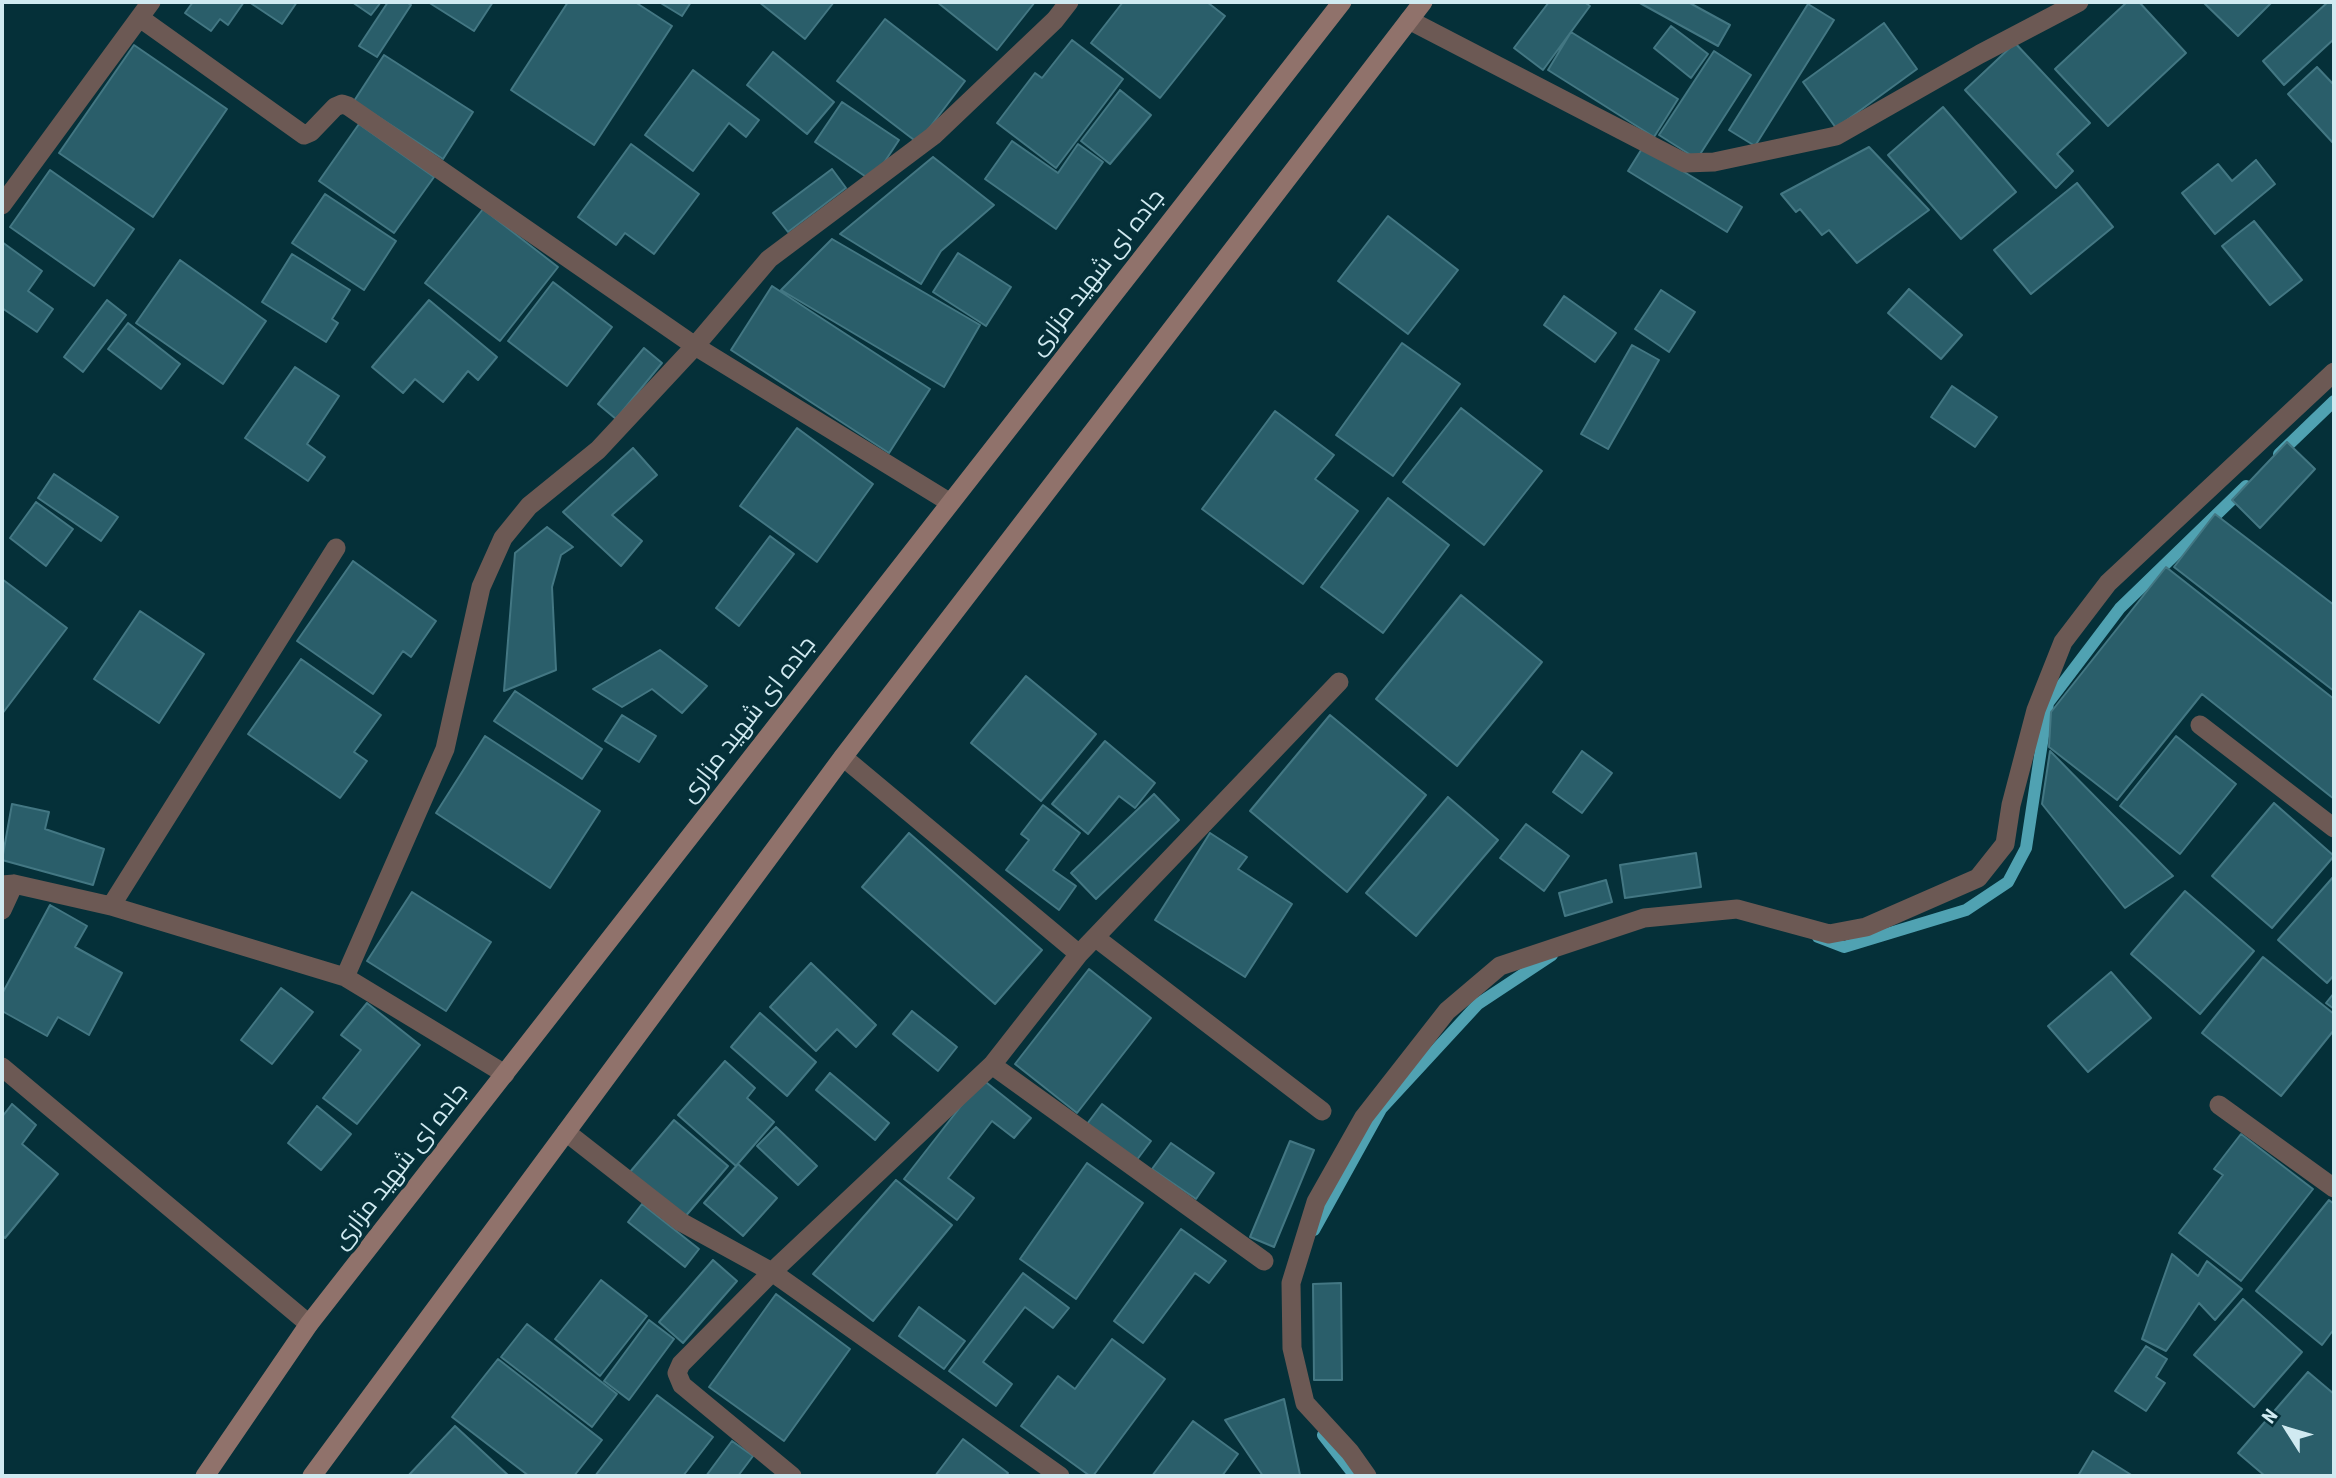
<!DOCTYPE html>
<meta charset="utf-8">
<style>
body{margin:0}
#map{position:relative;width:2336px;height:1478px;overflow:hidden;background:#053039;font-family:"Roboto Condensed",sans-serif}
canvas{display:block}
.frame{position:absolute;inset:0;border:4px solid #d0eaf1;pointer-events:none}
.north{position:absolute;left:2252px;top:1394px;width:70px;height:70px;-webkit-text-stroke:5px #053039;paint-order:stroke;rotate:307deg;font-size:19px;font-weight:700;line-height:28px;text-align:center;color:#d0eaf1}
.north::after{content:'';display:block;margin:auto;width:24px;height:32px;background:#d0eaf1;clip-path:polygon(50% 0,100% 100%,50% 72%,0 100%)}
</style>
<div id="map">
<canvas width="2336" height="1478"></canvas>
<div class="frame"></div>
<div class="north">N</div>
</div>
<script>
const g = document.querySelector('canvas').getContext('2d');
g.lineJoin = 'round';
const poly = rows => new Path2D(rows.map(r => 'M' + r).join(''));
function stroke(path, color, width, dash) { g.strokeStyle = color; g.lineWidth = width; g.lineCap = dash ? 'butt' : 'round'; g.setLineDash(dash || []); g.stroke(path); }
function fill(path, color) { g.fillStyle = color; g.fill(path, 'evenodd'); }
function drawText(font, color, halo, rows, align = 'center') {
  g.font = font + ' "Roboto Condensed",Cairo,sans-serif'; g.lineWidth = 7; g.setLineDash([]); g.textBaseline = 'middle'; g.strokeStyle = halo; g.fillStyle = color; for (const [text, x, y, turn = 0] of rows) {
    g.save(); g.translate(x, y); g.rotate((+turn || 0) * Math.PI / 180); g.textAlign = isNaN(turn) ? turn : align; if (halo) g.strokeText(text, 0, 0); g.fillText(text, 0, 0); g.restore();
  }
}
const stream = poly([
 [2279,454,2334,401],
 [1818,937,1844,947,1966,910,2008,882,2026,848,2048,703,2120,608,2246,486],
 [1314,1230,1381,1109,1478,1004,1552,955],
 [1323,1435,1355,1476]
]);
const building = poly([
 [193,2,244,2,228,25,220,19,211,31,185,13,193,2],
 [249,2,297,2,282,24,249,2],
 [352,2,381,2,371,15,352,2],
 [388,2,406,2,411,5,377,57,359,46,388,2],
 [428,2,493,2,474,31,428,2],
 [568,2,635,2,672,26,594,145,511,90,568,2],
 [659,2,691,2,682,16,659,2],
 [759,2,834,2,805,39,759,2],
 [937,2,1035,2,997,50,937,2],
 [1123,2,1207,2,1225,16,1160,98,1091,43,1123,2],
 [1549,2,1584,2,1590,6,1543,70,1514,48,1549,2],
 [1638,2,1688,2,1730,25,1718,46,1638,2],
 [2127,2,2139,2,2186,53,2108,126,2055,69,2127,2],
 [2203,2,2272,2,2238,36,2203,2],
 [2328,2,2334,2,2334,39,2284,85,2263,61,2328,2],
 [1808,4,1834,20,1755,146,1729,130,1808,4],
 [885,19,965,81,918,143,837,81,885,19],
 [1884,23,1917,69,1836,128,1803,82,1884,23],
 [1671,26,1708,54,1691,78,1654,48,1671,26],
 [1571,32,1678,99,1654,137,1548,70,1571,32],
 [1072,40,1123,79,1056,168,997,123,1035,73,1042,78,1072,40],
 [2015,43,2090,123,2057,154,2073,171,2056,188,1965,90,2015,43],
 [134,45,227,109,153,217,59,153,134,45],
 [1714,51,1751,75,1697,159,1659,135,1714,51],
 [773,52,834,102,807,134,747,85,773,52],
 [384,55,473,112,443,159,354,101,384,55],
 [2317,67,2334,85,2334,144,2288,94,2317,67],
 [693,70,759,120,746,137,729,123,693,171,645,135,693,70],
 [1120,90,1151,115,1110,164,1081,141,1120,90],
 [842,102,899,140,872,181,815,142,842,102],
 [1943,107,2016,192,1961,239,1888,155,1943,107],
 [359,124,434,177,394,233,319,181,359,124],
 [1012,141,1058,173,1078,144,1103,162,1056,229,985,179,1012,141],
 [631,144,699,194,654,254,625,233,616,245,578,217,631,144],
 [1643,147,1742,207,1727,232,1628,171,1643,147],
 [1869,147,1929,210,1857,263,1829,230,1822,235,1800,209,1796,212,1781,194,1869,147],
 [933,157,994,205,941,251,921,284,840,234,933,157],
 [2256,160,2275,184,2215,234,2182,193,2218,164,2232,181,2256,160],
 [832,169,846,188,788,232,773,213,832,169],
 [50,170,134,229,94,286,10,227,50,170],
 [2077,183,2113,227,2031,294,1994,250,2077,183],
 [325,194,396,241,364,290,292,243,325,194],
 [483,209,558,267,500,341,425,283,483,209],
 [1388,216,1458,270,1408,334,1338,281,1388,216],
 [2254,221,2302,280,2270,305,2222,246,2254,221],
 [832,239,980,325,944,387,781,290,832,239],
 [2,242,42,271,28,291,53,309,37,332,2,308,2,242],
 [958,253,1011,287,986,326,933,292,958,253],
 [292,254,350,290,332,319,338,323,326,342,262,302,292,254],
 [180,260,266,321,223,384,136,323,180,260],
 [553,282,612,327,567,386,508,341,553,282],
 [772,286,930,389,889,453,731,350,772,286],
 [1909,289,1962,335,1941,359,1888,313,1909,289],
 [1661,290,1695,312,1669,352,1635,329,1661,290],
 [1564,296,1616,333,1595,362,1544,325,1564,296],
 [107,300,126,315,83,372,64,357,107,300],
 [429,300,497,357,478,380,468,371,443,402,415,379,403,393,372,367,429,300],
 [128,323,180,364,161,389,108,349,128,323],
 [1402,343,1460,384,1393,476,1336,435,1402,343],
 [1632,345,1659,360,1608,449,1581,434,1632,345],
 [644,348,662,363,616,419,598,404,644,348],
 [295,367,339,396,307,444,325,457,308,481,245,438,295,367],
 [1952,386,1997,417,1975,447,1931,417,1952,386],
 [1461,408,1542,471,1484,545,1403,482,1461,408],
 [1275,411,1334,455,1315,479,1358,511,1303,584,1202,509,1275,411],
 [797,428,873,484,817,562,740,506,797,428],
 [2287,442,2315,469,2260,528,2232,500,2287,442],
 [633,448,657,475,612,515,642,541,621,566,563,512,633,448],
 [54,474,118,517,101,541,38,498,54,474],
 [1388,498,1449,545,1383,633,1321,587,1388,498],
 [36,502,73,529,46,566,10,538,36,502],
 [2215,514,2334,605,2334,691,2174,567,2215,514],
 [547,527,573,547,561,555,552,587,556,670,504,691,515,553,547,527],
 [770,536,794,554,739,626,716,608,770,536],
 [353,561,436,621,411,657,403,651,373,694,297,641,353,561],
 [2166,567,2334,699,2334,799,2202,694,2117,800,2049,747,2051,712,2166,567],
 [2,579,67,628,2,714,2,579],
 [1461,595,1542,662,1457,766,1376,699,1461,595],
 [140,611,204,654,159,723,94,679,140,611],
 [660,650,707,686,682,713,652,689,622,707,593,689,660,650],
 [301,659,381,715,354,752,367,761,340,798,248,734,301,659],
 [1026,676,1096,734,1041,801,971,743,1026,676],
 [515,691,602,749,582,779,494,721,515,691],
 [622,715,656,736,639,762,605,741,622,715],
 [1330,715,1426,795,1347,892,1250,811,1330,715],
 [485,736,600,811,550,888,436,813,485,736],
 [2176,736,2236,784,2180,854,2120,806,2176,736],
 [1105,741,1155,783,1135,808,1119,796,1088,834,1052,804,1105,741],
 [1582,751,1612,773,1582,813,1553,792,1582,751],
 [2050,751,2173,876,2125,908,2042,804,2050,751],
 [1154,794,1179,820,1096,899,1071,873,1154,794],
 [1448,797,1498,840,1416,936,1366,893,1448,797],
 [2274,803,2334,856,2272,928,2212,876,2274,803],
 [12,804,49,812,45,829,104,849,93,885,2,860,12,804],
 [1043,805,1080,833,1053,870,1076,886,1059,910,1006,870,1029,840,1021,834,1043,805],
 [1526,824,1569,856,1544,891,1500,858,1526,824],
 [909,833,1042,950,995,1004,862,887,909,833],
 [1210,833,1247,857,1238,869,1292,904,1245,977,1155,920,1210,833],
 [1696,853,1701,887,1625,898,1620,865,1696,853],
 [2334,876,2334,975,2327,983,2278,940,2334,876],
 [1606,880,1612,902,1565,916,1559,893,1606,880],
 [2185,891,2254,951,2200,1014,2131,954,2185,891],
 [412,892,491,942,446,1011,367,961,412,892],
 [50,905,87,926,75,947,122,973,89,1035,58,1017,47,1036,2,1011,2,994,50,905],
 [2263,957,2334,1014,2334,1030,2281,1096,2202,1033,2263,957],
 [811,963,876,1025,856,1047,837,1029,816,1051,770,1007,811,963],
 [1089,969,1151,1018,1077,1113,1015,1064,1089,969],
 [2111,972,2151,1018,2088,1072,2048,1026,2111,972],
 [281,988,313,1012,272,1064,241,1040,281,988],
 [2334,993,2334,1009,2326,1003,2334,993],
 [367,1003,420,1045,357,1124,323,1098,361,1050,341,1035,367,1003],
 [912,1011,957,1047,938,1071,893,1034,912,1011],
 [760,1013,816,1062,787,1096,731,1047,760,1013],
 [725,1061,755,1088,747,1098,774,1122,736,1166,678,1115,725,1061],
 [830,1073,889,1123,875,1140,816,1090,830,1073],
 [982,1079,1031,1118,1014,1138,992,1121,948,1178,974,1198,957,1220,904,1179,982,1079],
 [12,1104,36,1125,22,1144,58,1174,5,1238,2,1235,2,1117,12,1104],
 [1102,1104,1151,1141,1136,1161,1087,1124,1102,1104],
 [317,1106,351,1134,321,1170,288,1143,317,1106],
 [674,1120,728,1166,684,1218,630,1172,674,1120],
 [776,1127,817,1166,798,1185,757,1146,776,1127],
 [2241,1134,2313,1189,2241,1281,2179,1233,2223,1175,2214,1169,2241,1134],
 [1290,1141,1314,1150,1274,1247,1250,1237,1290,1141],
 [1171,1143,1214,1173,1196,1199,1152,1169,1171,1143],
 [1087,1163,1143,1203,1076,1299,1020,1259,1087,1163],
 [738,1164,777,1198,743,1236,704,1203,738,1164],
 [896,1180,952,1225,873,1321,813,1274,896,1180],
 [2329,1200,2334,1204,2334,1329,2322,1345,2256,1291,2329,1200],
 [642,1204,699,1249,685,1267,628,1222,642,1204],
 [1181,1229,1226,1261,1209,1283,1195,1273,1143,1343,1114,1321,1181,1229],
 [2172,1254,2198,1276,2207,1261,2242,1289,2215,1320,2199,1303,2166,1351,2142,1339,2172,1254],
 [713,1260,737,1281,683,1343,659,1322,713,1260],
 [1023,1273,1069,1308,1053,1328,1025,1307,983,1362,1012,1384,996,1406,949,1371,1023,1273],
 [601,1280,647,1316,600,1376,555,1339,601,1280],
 [1341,1283,1342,1380,1314,1380,1313,1284,1341,1283],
 [776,1294,850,1349,784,1441,709,1387,776,1294],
 [2243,1299,2302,1352,2254,1407,2194,1355,2243,1299],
 [919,1307,965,1341,944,1369,899,1336,919,1307],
 [649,1320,674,1339,629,1400,604,1381,649,1320],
 [527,1324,617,1394,592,1427,501,1357,527,1324],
 [1112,1339,1165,1379,1093,1476,1090,1476,1021,1426,1058,1376,1075,1389,1112,1339],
 [2146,1346,2167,1359,2156,1377,2165,1383,2146,1411,2115,1391,2146,1346],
 [498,1359,602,1440,574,1476,529,1476,452,1417,498,1359],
 [2308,1372,2334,1394,2334,1476,2265,1476,2238,1453,2308,1372],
 [657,1395,713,1437,683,1476,595,1476,657,1395],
 [1284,1399,1300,1475,1263,1476,1225,1420,1284,1399],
 [1193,1421,1238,1454,1222,1476,1152,1476,1193,1421],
 [455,1426,509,1476,408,1476,455,1426],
 [963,1439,1008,1473,1005,1476,935,1476,963,1439],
 [732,1441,753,1456,738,1476,706,1476,732,1441],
 [2093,1451,2133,1476,2078,1476,2093,1451]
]);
const minor = poly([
 [140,18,304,135,311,132,335,107,342,104,348,106,695,346,949,502],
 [1409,20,1685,163,1714,162,1836,136,1980,54,2079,2],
 [2,205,151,2],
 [2200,725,2334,828],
 [843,757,1079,954],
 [2,885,14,884,111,906,345,977,505,1074],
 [111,906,336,548],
 [2,910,14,884],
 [1096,938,1322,1111],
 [345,977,445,749,481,587,503,538,529,506,598,450,695,346,769,259,933,136,1055,20,1069,2],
 [992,1065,1264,1261],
 [2,1067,309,1324],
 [2219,1105,2334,1188],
 [566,1132,681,1222,772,1272,1060,1476],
 [792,1476,682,1385,677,1373,681,1364,772,1272,992,1065,1079,954,1339,682],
 [1367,1476,1350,1452,1305,1403,1292,1348,1291,1283,1316,1202,1364,1117,1447,1011,1500,966,1644,918,1737,909,1829,934,1866,927,1978,878,2005,844,2011,805,2036,710,2063,642,2108,583,2334,372]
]);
const secondary = poly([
 [205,1476,309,1324,1342,2],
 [312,1476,843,757,1423,2]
]);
const streetNames = [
 ["جاده ای شهید مزاری",1098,273,-52],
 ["جاده ای شهید مزاری",749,720,-52],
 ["جاده ای شهید مزاری",401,1167,-52]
];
stroke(stream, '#50a2b2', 12);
fill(building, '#2a5e6a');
stroke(building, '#437783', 2);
stroke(minor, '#6c5954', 19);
stroke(secondary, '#90726b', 19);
drawText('24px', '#d0eaf1', '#053039', streetNames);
</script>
